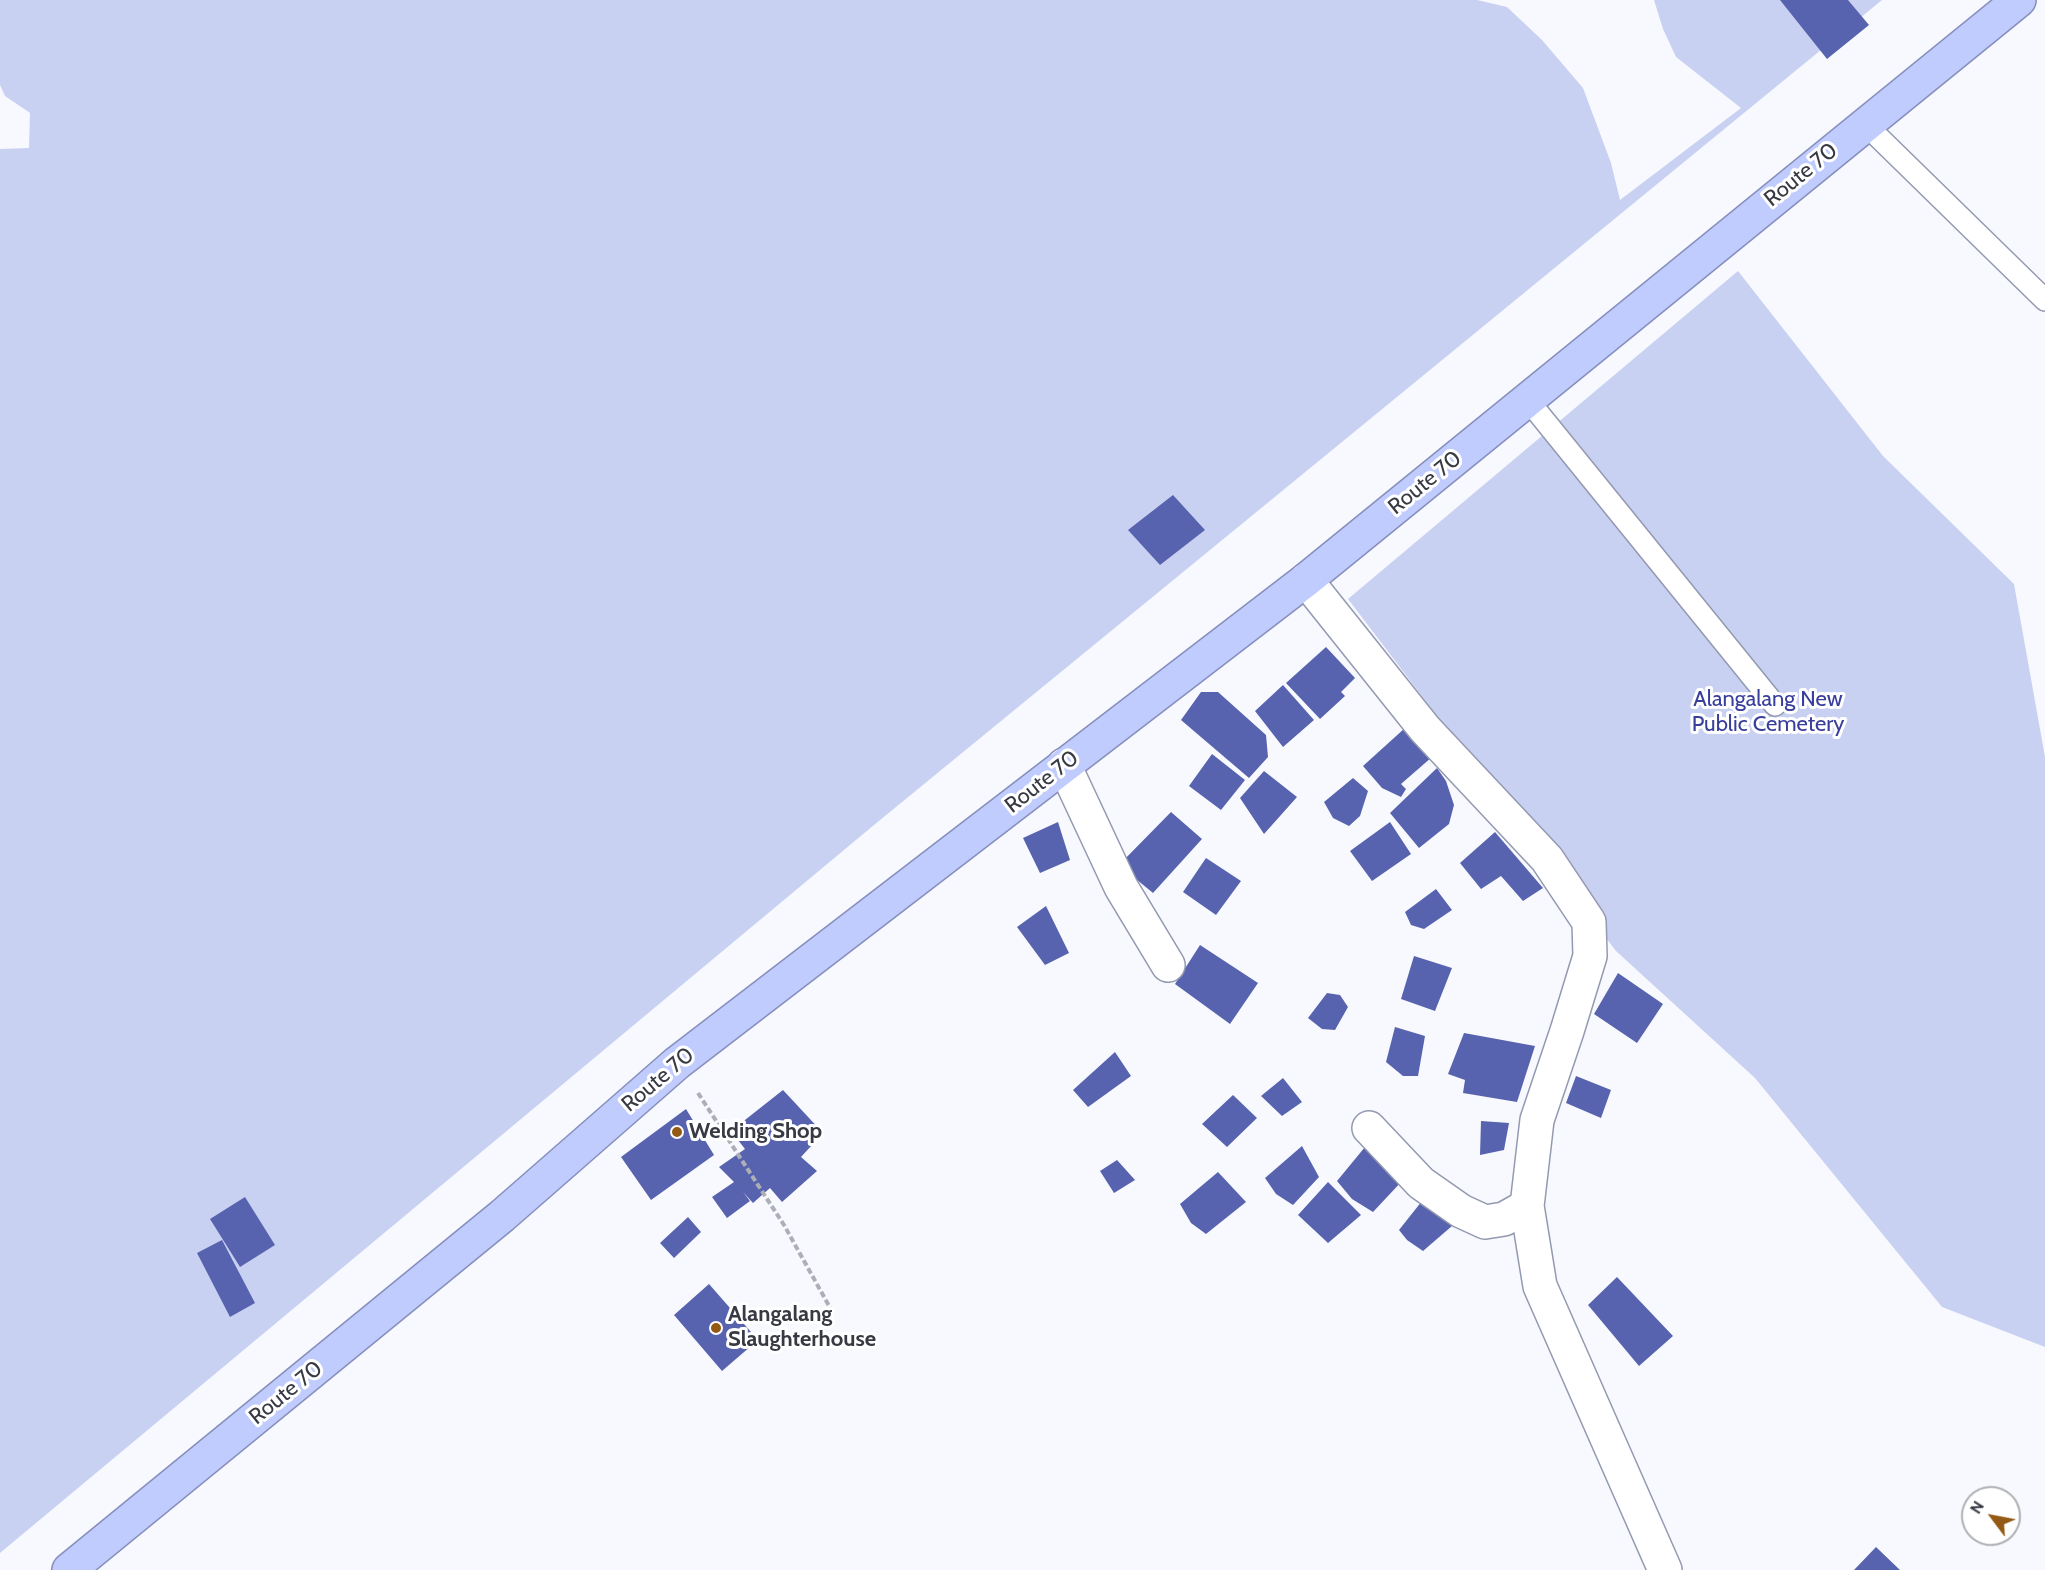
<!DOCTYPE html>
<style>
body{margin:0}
#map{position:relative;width:2045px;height:1570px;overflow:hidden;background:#f7f9fe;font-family:Cabin,sans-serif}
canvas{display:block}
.north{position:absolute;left:1961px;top:1486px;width:60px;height:60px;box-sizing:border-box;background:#fff;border:2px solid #afb0b4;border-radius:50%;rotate:302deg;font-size:16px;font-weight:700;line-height:24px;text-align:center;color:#373943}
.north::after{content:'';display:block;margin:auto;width:21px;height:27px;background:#935a15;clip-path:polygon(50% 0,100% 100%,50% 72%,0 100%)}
</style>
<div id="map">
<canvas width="2045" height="1570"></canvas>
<div class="north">N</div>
</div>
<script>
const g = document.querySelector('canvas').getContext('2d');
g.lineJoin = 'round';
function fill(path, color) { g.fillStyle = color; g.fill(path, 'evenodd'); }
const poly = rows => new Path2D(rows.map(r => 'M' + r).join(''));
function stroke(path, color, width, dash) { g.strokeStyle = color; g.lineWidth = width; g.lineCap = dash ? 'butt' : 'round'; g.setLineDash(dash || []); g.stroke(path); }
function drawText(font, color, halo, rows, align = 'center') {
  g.font = font + ' Cabin,sans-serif'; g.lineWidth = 6; g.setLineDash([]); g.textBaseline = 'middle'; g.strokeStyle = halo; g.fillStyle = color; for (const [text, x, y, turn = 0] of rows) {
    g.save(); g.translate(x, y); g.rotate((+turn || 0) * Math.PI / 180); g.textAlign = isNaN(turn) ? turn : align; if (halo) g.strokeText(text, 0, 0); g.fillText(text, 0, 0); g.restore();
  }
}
const green = poly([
 [0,0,1477,0,1507,7,1542,40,1583,88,1611,163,1620,200,1741,108,1676,57,1663,29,1654,0,1882,0,874,825,0,1553,0,149,29,148,30,113,5,96,0,85],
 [1738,271,1883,456,2014,584,2045,757,2045,1347,1942,1307,1755,1078,1616,951,1348,599]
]);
const building = poly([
 [1780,0,1848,0,1869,25,1827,59],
 [1173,495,1205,530,1160,565,1128,530],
 [1326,647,1355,678,1341,692,1345,696,1320,719,1286,683],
 [1283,685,1314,720,1283,747,1255,711],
 [1201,692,1218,692,1266,735,1268,757,1249,778,1181,720],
 [1405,728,1432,757,1401,784,1406,789,1401,797,1382,788,1363,766],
 [1212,754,1245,780,1221,810,1189,786],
 [1437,768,1446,781,1454,805,1449,824,1419,848,1390,813],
 [1264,771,1297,797,1264,834,1240,798],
 [1353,778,1368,791,1360,816,1349,826,1333,818,1324,802],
 [1171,812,1202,839,1153,893,1119,865],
 [1058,822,1070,860,1040,873,1023,838],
 [1390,822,1411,854,1372,881,1350,851],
 [1495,832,1543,888,1523,901,1501,876,1481,889,1460,863],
 [1206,858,1241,881,1216,915,1183,892],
 [1436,889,1452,910,1424,929,1411,925,1405,912],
 [1046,906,1069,953,1045,965,1017,927],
 [1200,945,1258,983,1230,1024,1175,984],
 [1414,956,1452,968,1435,1011,1401,999],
 [1618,973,1663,1004,1637,1043,1594,1014],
 [1327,993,1340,995,1348,1007,1335,1030,1322,1029,1308,1018],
 [1395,1027,1425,1036,1418,1076,1403,1076,1386,1062],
 [1464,1033,1535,1046,1517,1102,1463,1093,1465,1080,1448,1074],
 [1115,1052,1131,1076,1088,1107,1073,1090],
 [1576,1076,1611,1090,1601,1118,1566,1103],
 [1283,1078,1302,1102,1282,1116,1261,1096],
 [783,1090,823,1133,801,1157,817,1171,782,1202,770,1188,753,1203,743,1192,750,1201,727,1218,712,1197,734,1182,719,1167,745,1149,731,1131],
 [1233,1095,1257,1118,1227,1147,1202,1124],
 [686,1109,714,1155,651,1200,621,1157],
 [1481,1121,1509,1123,1504,1150,1480,1155],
 [1302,1146,1319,1177,1293,1205,1276,1194,1265,1178],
 [1365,1147,1403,1180,1373,1212,1352,1199,1337,1181],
 [1117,1160,1135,1180,1114,1193,1100,1171],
 [1218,1172,1246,1202,1206,1234,1191,1223,1180,1204],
 [1328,1182,1361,1215,1328,1243,1298,1215],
 [1426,1196,1452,1226,1423,1251,1407,1240,1399,1230],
 [245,1197,275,1245,240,1267,210,1219],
 [688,1217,701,1232,674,1258,660,1243],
 [222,1240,255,1303,230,1317,197,1253],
 [1617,1277,1673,1336,1639,1366,1588,1305],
 [709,1284,758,1340,722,1371,674,1315],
 [1876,1547,1900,1570,1854,1570]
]);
const path = poly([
 [698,1093,784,1225,833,1313]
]);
const service = poly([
 [1865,124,2045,300],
 [1527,399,1775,705]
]);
const minor = poly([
 [1306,580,1425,729,1547,859,1589,922,1590,956,1567,1031,1537,1120,1527,1206,1540,1286,1665,1570],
 [1064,765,1121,887,1168,965],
 [1369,1128,1421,1183,1461,1211,1485,1222,1504,1219,1527,1206]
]);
const trunk = poly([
 [69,1570,502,1216,677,1063,1306,580,2019,0]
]);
const markers = [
 [677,1132,6,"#935a15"],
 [716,1328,6,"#935a15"]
];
const streetNames = [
 ["Route 70",1801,175,-39],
 ["Route 70",1425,483,-39],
 ["Route 70",1042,782,-38],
 ["Route 70",658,1080,-40],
 ["Route 70",286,1393,-39]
];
const parkNames = [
 ["Alangalang New",1768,700],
 ["Public Cemetery",1768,725]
];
const poiNames = [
 ["Welding Shop",689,1132],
 ["Alangalang",728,1315],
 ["Slaughterhouse",728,1340]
];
fill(green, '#c9d1f3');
fill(building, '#5763ae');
stroke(service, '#9399b0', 24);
stroke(minor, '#9399b0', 36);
stroke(trunk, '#868fbc', 36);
stroke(path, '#adafb6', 4, [6, 3]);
stroke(service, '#fff', 21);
stroke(minor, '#fff', 33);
stroke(trunk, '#c0cbfe', 33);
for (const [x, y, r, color] of markers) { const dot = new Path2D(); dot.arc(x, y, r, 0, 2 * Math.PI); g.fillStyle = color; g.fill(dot); stroke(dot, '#fff', 2); }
drawText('22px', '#373943', '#fff', streetNames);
drawText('22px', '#383e9b', '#fff', parkNames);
drawText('bold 22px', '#373943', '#fff', poiNames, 'left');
</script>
